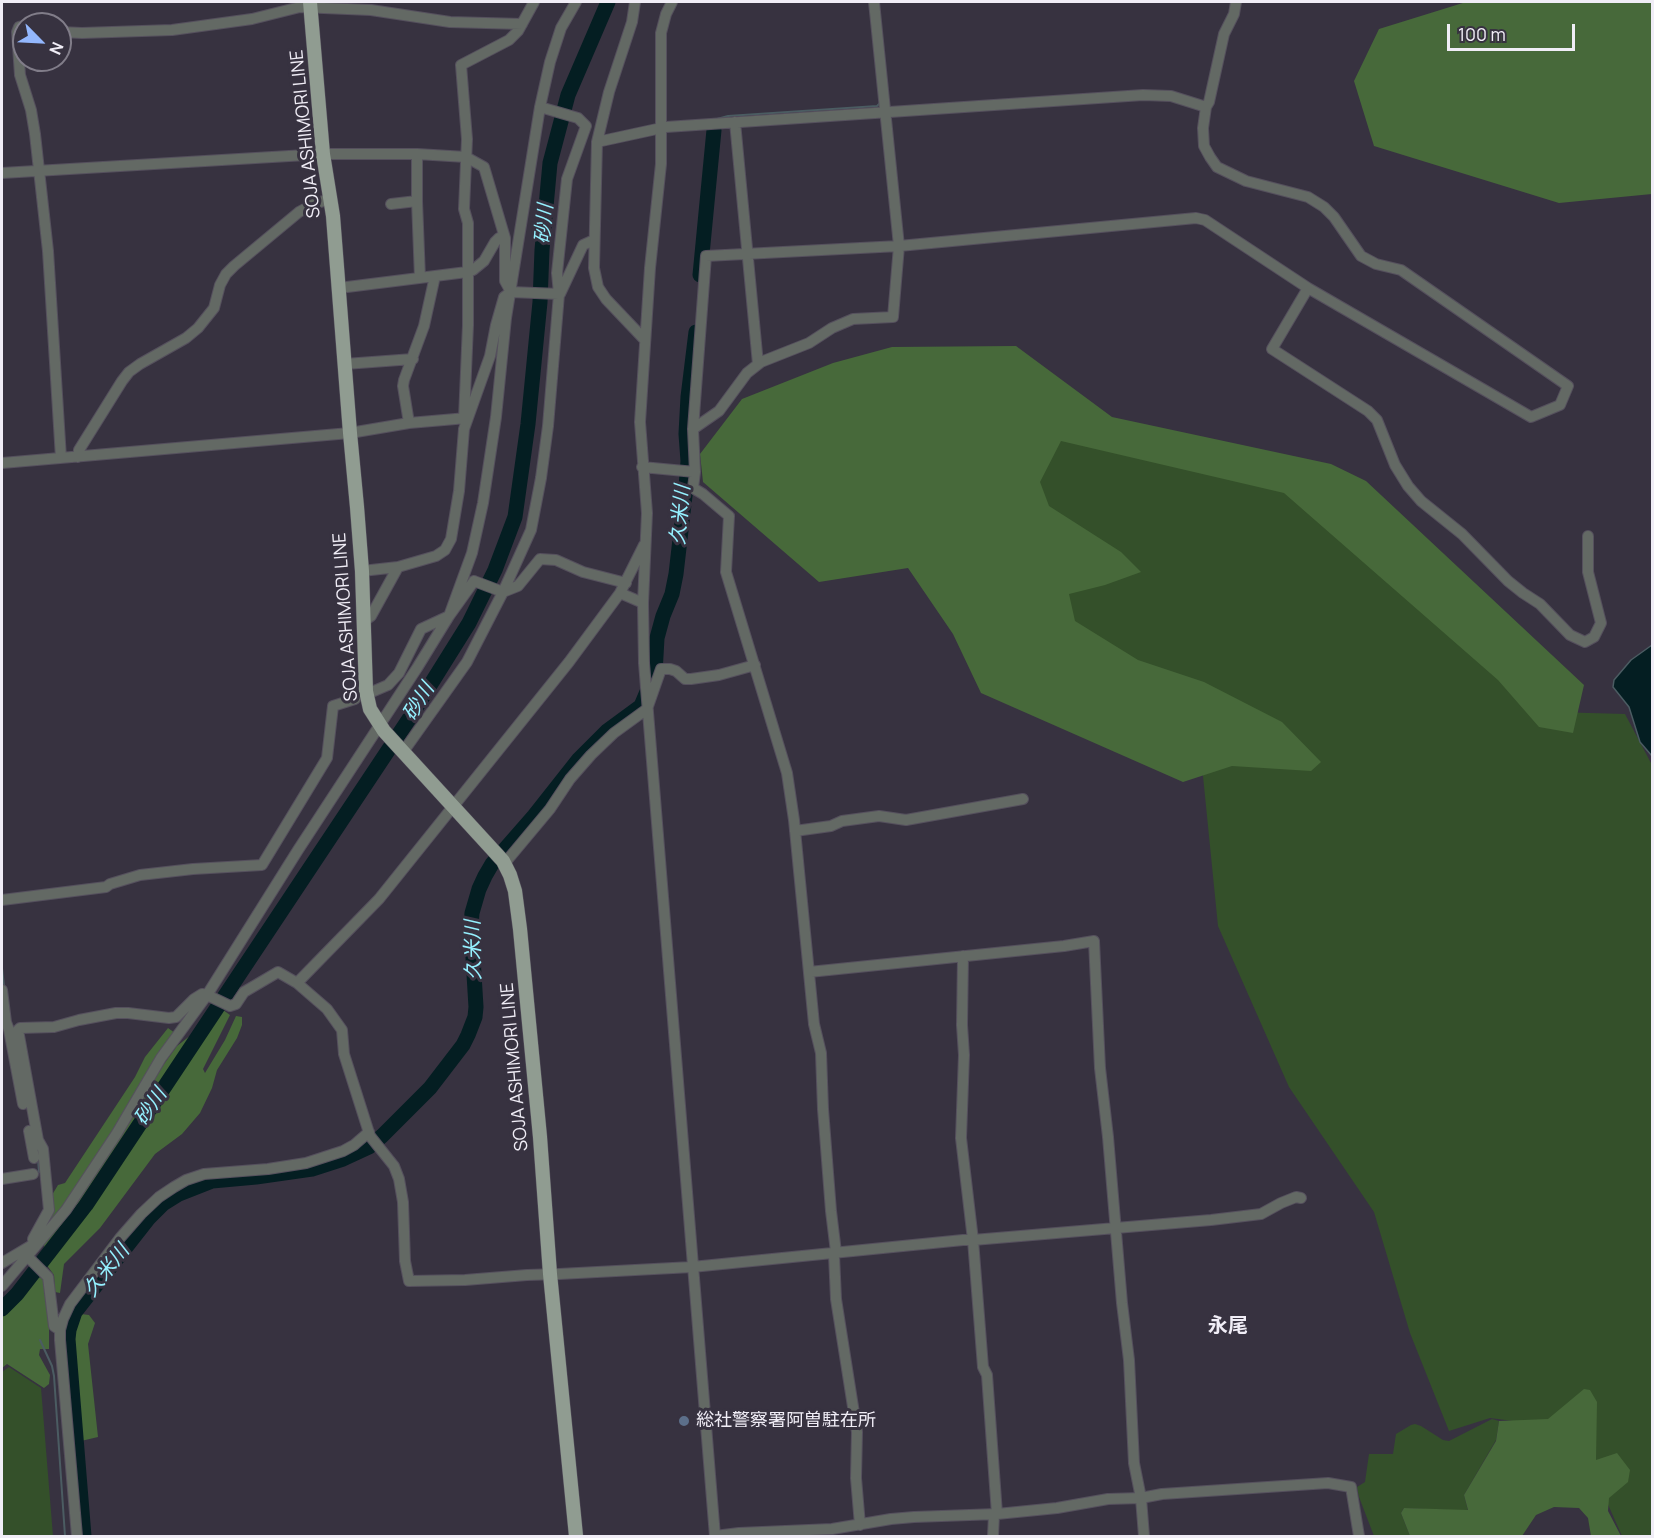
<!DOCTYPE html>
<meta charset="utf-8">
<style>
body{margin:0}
#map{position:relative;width:1654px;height:1538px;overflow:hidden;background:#373240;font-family:Manrope,sans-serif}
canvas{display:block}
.frame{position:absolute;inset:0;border:3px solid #f0edf6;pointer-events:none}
.north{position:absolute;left:12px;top:12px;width:60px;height:60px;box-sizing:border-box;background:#373240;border:2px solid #817d89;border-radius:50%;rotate:114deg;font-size:16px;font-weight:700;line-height:24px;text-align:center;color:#f0edf6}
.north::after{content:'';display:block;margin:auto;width:21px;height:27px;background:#93b7fd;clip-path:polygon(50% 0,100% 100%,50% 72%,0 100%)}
.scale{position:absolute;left:1447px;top:24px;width:128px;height:27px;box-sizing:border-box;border:3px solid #f0edf6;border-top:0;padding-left:8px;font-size:18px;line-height:21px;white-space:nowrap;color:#f0edf6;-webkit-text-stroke:4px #373240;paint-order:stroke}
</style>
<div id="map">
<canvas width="1654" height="1538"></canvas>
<div class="frame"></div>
<div class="north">N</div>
<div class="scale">100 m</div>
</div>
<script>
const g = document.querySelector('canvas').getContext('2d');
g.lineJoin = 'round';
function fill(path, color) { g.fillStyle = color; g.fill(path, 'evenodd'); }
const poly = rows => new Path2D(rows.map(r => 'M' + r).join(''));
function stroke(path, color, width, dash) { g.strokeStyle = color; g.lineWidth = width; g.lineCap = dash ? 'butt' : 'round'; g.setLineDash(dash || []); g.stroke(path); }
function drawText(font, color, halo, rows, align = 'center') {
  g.font = font + ' Manrope,"Noto Sans JP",sans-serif'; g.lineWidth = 6; g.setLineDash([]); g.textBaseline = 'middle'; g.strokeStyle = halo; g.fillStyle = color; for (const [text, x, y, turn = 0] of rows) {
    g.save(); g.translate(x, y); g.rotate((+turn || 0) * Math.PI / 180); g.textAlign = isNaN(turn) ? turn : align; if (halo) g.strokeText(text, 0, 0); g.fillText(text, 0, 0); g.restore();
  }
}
const green = poly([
 [1045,424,1368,511,1554,712,1625,714,1652,765,1652,1536,1622,1536,1579,1439,1536,1424,1490,1418,1449,1431,1410,1333,1374,1212,1289,1087,1218,926,1196,706,1019,602],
 [9,1367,41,1388,53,1536,2,1536,2,1372],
 [1492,1419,1499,1421,1496,1440,1464,1495,1468,1511,1404,1508,1401,1513,1410,1536,1374,1536,1359,1497,1357,1487,1365,1482,1369,1454,1393,1454,1396,1434,1411,1425,1415,1424,1421,1426,1443,1440,1449,1441]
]);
const forest = poly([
 [1466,2,1652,2,1652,194,1559,203,1374,146,1354,81,1379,29],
 [1016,346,1112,417,1331,464,1366,481,1584,685,1573,733,1539,727,1498,680,1284,493,1061,441,1040,482,1049,506,1121,552,1141,572,1105,585,1069,594,1075,621,1138,660,1204,682,1282,722,1321,762,1311,771,1232,766,1183,782,981,693,953,634,908,568,819,582,703,482,700,454,742,399,833,363,892,347],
 [223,1010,230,1015,203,1069,205,1073,225,1040,236,1016,242,1017,242,1025,237,1038,217,1070,212,1088,200,1113,182,1134,155,1154,100,1228,64,1264,60,1293,55,1292,54,1275,46,1264,44,1243,121,1134,164,1064,177,1046],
 [168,1028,175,1033,114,1132,44,1232,52,1195,58,1185,65,1183,135,1077,145,1057],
 [36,1277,44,1278,49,1325,49,1349,40,1349,39,1355,50,1375,49,1384,44,1388,7,1364,2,1368,2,1317],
 [81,1314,89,1315,95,1323,88,1344,98,1437,81,1441,70,1338,75,1322],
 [1584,1389,1590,1390,1597,1402,1596,1460,1617,1453,1630,1470,1628,1482,1609,1498,1608,1511,1621,1536,1591,1536,1588,1518,1579,1508,1554,1507,1536,1515,1522,1536,1410,1536,1401,1513,1404,1508,1468,1510,1464,1495,1496,1441,1499,1421,1548,1419]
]);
const water = poly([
 [1652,645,1652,756,1640,742,1629,707,1613,687,1614,680,1631,660,1652,645]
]);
const stream = poly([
 [717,119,728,116,877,106,880,103],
 [2,968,4,986],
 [38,1159,39,1172],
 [40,1340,52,1366,54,1376,65,1536]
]);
const river = poly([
 [700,275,714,130],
 [2,1309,17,1294,86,1205,409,719,469,623,495,570,515,517,528,424,540,302,542,250,550,163,568,95,608,2],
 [84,1536,68,1339,69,1330,75,1312,148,1219,163,1204,179,1194,212,1181,256,1177,312,1169,343,1159,369,1147,382,1136,430,1088,463,1045,468,1035,475,1017,476,1007,471,925,472,913,479,889,485,876,492,864,534,816,579,759,607,731,641,706,655,673,657,638,663,616,672,594,676,574,686,487,688,461,686,434,688,397,696,332]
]);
const minor = poly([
 [635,2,632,22,609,92,597,142,594,268,598,287,606,299,644,339],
 [672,2,666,14,661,33,661,164,650,268,640,422,647,513,643,603,644,663,715,1536],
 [24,26,19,27,17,32,20,75,31,110,35,134,48,251,61,458],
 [60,32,82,33,172,30,252,19,300,7,371,10,450,22,522,24],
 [540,107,578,118,586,126],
 [735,122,758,364],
 [597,142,666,127,1143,95,1171,96,1206,107],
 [417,154,417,201,420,278],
 [2,173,323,154,417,154,466,157,484,167,505,238,505,281,511,292],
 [391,204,417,201],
 [339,288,467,272,473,270,484,261,495,242,499,238,505,238],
 [1308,288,1272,349,1368,411,1377,420,1395,465,1408,486,1421,501,1462,534,1508,581,1523,593,1540,604,1570,635,1585,642,1594,637,1601,623,1588,572,1588,536],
 [560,294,583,245,594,240],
 [345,364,413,359],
 [464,418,468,325,468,223,464,209,467,139,461,65,509,40,518,31,534,2],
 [409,423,403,386,404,380,424,326,435,276],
 [693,429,719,411,747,373,761,362,809,343,832,328,853,319,893,317,899,246,874,2],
 [78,457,79,450,122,381,129,372,140,364,186,338,198,328,214,308,220,285,226,274,234,266,299,212,314,204,330,199],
 [2,463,350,433,409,423,467,418],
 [642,467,695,472],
 [362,571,398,567,436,556,445,550,451,539,459,491,464,429,490,356,496,325,504,297,511,292,559,294],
 [474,581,503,592,518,586,540,559,556,560,583,572,626,583],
 [620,593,643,603],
 [364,621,371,616,398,567],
 [374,691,388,685,399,673,421,629,449,616,472,553,483,503,496,417,506,318,540,107,550,62,561,28,576,2],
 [403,752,467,662,503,592,531,530,541,478,548,426,559,294,557,273,567,179,586,126],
 [795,831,831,826,842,821,879,816,906,820,1023,799],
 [504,864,550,809,570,779,591,755,614,733,647,709,661,669,670,669,676,671,685,679,691,679,719,675,755,665],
 [2,900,106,887,110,884,140,875,193,869,262,865,327,758,333,706,355,699],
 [963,956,962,1025,964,1055,961,1138,973,1240,983,1367,987,1375,997,1514],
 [809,972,1064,946,1094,941,1100,1068,1108,1137,1122,1303,1129,1360,1134,1463,1141,1498,1144,1536],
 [297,983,379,899,569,662,620,593,644,545],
 [2,990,6,1022,2,1023],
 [6,1022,9,1030,23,1104],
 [29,1131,34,1158],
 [2,1179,33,1174],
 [34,1248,33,1239,49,1210,43,1149,38,1140,18,1030,20,1028,54,1027,79,1020,116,1013,128,1013,169,1018,176,1017,194,999,202,994,207,995,230,1006,236,1004,244,992,278,972,297,983,327,1009,342,1030,344,1054,370,1136,394,1166,399,1179,403,1202,405,1261,409,1281,465,1280,527,1275,559,1274,692,1267,963,1240,973,1240,1211,1220,1261,1214,1281,1203,1296,1197,1301,1198],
 [27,1256,48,1277,54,1326,60,1330],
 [2,1263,34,1244],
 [2,1286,66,1210,117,1133,161,1058,207,995,298,850,417,668,449,616,474,581],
 [860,1525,856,1478,857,1432,836,1299,834,1255,836,1252,831,1211,823,1109,821,1053,814,1024,794,820,787,773,726,572,729,516,703,494,693,488,695,472,693,429,706,256,899,246,1196,218,1205,220,1308,288,1531,417,1560,405,1568,386,1401,270,1376,264,1361,256,1334,217,1324,207,1308,197,1246,181,1217,167,1210,157,1204,146,1203,128,1206,107,1209,102,1224,34,1234,14,1236,2],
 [77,1536,60,1340,60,1330,63,1319,70,1304,120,1238,141,1214,159,1197,174,1187,186,1180,204,1174,268,1169,306,1163,343,1151,354,1145,369,1132],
 [715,1536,739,1533,832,1529,891,1519,914,1517,997,1514,1057,1508,1108,1499,1141,1498,1162,1494,1328,1483,1351,1487,1359,1536],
 [993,1536,994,1515]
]);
const major = poly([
 [310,2,323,154,333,216,350,433,357,507,362,571,366,691,370,709,384,731,503,861,510,875,515,891,520,929,540,1137,550,1274,576,1536]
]);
const markers = [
 [684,1421,6,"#5c6f8a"]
];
const streetNames = [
 ["SOJA ASHIMORI LINE",306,134,-96],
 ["SOJA ASHIMORI LINE",346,617,-94],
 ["SOJA ASHIMORI LINE",515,1067,-95]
];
const poiNames = [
 ["総社警察署阿曽駐在所",696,1421]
];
const waterNames = [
 ["砂川",545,224,-85],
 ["久米川",681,515,-85],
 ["砂川",419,702,-58],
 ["久米川",474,950,-91],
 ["砂川",151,1107,-56],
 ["久米川",107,1271,-52]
];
const neighbourhoodNames = [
 ["永尾",1228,1326]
];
fill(green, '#34502a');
fill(forest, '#47693a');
fill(water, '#041e22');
stroke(water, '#4b5c62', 1.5);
stroke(stream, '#4b5c62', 2);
stroke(river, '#041e22', 15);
stroke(minor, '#55505d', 12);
stroke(major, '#55505d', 15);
stroke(minor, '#636964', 10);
stroke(major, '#909c91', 14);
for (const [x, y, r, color] of markers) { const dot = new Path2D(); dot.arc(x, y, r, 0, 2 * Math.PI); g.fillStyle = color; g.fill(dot); stroke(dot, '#373240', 2); }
drawText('18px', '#f0edf6', '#373240', streetNames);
drawText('18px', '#f0edf6', '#373240', poiNames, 'left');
drawText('italic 20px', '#95f1ff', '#373240', waterNames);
drawText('bold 20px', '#f0edf6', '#373240', neighbourhoodNames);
</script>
